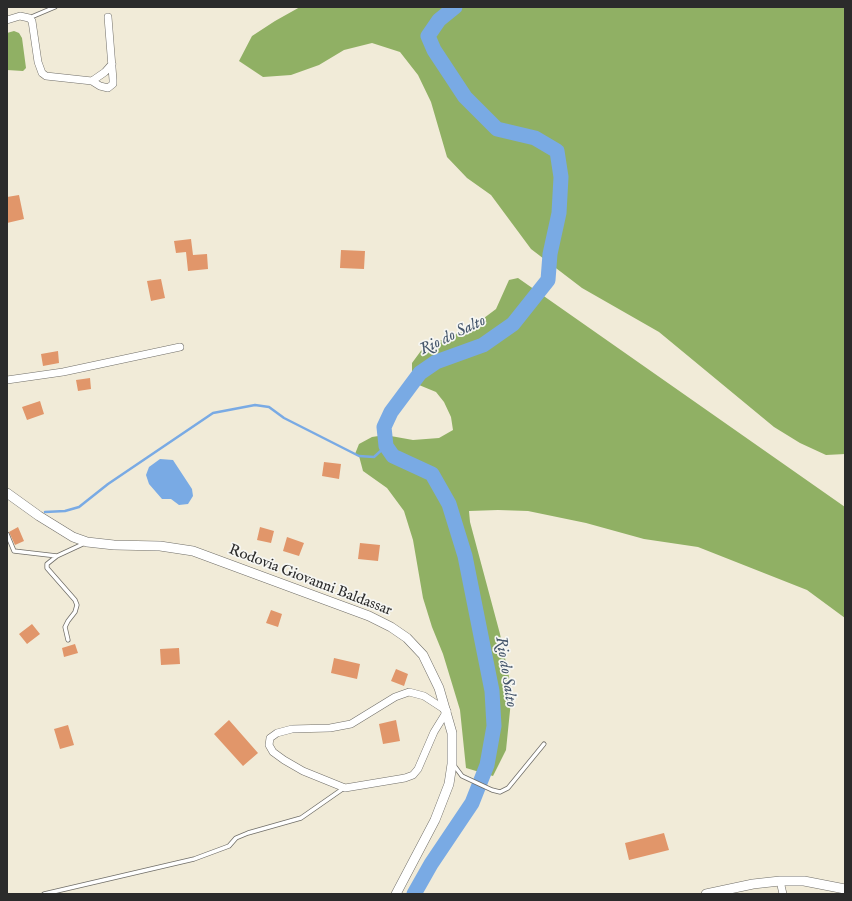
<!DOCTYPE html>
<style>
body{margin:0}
#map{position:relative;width:852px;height:901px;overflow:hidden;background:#f1ebd8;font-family:"IM FELL English",serif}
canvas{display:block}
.frame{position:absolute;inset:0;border:8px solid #2b2b2b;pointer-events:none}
</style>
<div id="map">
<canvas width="852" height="901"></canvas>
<div class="frame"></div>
</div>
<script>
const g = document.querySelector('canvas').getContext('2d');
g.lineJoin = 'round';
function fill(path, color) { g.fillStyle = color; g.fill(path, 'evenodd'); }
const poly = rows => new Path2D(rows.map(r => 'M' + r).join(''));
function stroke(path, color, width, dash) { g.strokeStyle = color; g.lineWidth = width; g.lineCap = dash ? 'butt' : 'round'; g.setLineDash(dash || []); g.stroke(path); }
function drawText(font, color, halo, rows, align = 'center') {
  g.font = font + ' "IM FELL English",serif'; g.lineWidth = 3.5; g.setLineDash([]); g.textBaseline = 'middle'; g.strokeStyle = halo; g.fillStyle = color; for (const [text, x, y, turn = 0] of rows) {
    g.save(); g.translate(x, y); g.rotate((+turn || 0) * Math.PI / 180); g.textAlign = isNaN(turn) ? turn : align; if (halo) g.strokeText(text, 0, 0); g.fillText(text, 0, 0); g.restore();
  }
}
const forest = poly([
 [300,7,845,7,845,454,826,455,800,443,774,427,659,332,582,288,531,249,491,195,467,178,447,157,431,102,418,75,400,52,372,43,344,50,319,65,291,75,263,77,239,61,252,36,275,21],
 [14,31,19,33,22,38,26,68,23,71,7,70,7,33],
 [518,278,845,507,845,618,807,590,698,547,644,539,586,523,528,511,498,510,469,511,470,522,500,634,512,691,506,750,493,776,466,768,460,710,443,654,432,627,423,598,413,540,404,511,387,488,363,471,359,456,355,454,359,444,372,437,385,435,413,440,439,438,453,430,451,417,444,402,436,392,419,385,412,376,412,363,423,348,472,327,496,309,509,280]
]);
const water = poly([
 [160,459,173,460,192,489,193,496,188,504,179,505,171,499,162,499,149,484,146,475,149,467]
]);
const stream = poly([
 [45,512,65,511,79,507,108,484,213,413,255,405,269,407,284,418,359,456,374,457,386,446]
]);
const river = poly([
 [414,894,431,864,472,803,487,765,494,726,492,691,465,556,449,504,432,474,393,456,386,446,384,427,391,412,420,373,436,362,483,345,513,324,548,280,550,254,559,213,561,177,557,151,535,138,497,129,465,97,434,50,428,36,439,20,455,7]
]);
const building = poly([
 [19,195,24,219,7,223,7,197],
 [191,239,193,255,207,254,208,269,188,271,186,252,176,253,174,241],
 [341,250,365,251,364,269,340,268],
 [161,279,165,298,151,301,147,281],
 [58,351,59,363,43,366,41,354],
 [90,378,91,389,78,391,76,380],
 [40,401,44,414,27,420,22,407],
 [324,462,341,464,339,479,322,476],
 [18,527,24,541,15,545,9,532],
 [260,527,274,531,271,543,257,540],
 [287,537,304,543,299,556,283,551],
 [360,543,380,545,378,561,358,559],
 [271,610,282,614,278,627,266,623],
 [32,624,40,634,27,644,19,634],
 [75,644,78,653,64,657,62,648],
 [179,648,180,664,161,665,160,649],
 [334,658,360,664,357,679,331,673],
 [396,669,408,674,404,686,391,681],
 [229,720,258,753,243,766,214,734],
 [396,720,400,741,383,744,379,724],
 [68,725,74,745,60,749,54,729],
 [664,833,669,850,629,860,625,843]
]);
const service = poly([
 [29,18,55,7],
 [7,534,14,551,57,556],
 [68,640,65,627,68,621,75,612,77,605,75,600,47,568,47,564,57,556,85,543],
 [453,764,462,776,492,790,500,792,508,788,544,744],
 [44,894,194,859,229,846,236,838,248,833,301,818,344,788]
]);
const minor = poly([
 [7,20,20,16,29,18,32,21,38,62,42,73,46,76,92,81,100,86,108,88,113,84,113,80,108,17],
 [92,81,105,72,112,64],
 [7,380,63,372,180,347],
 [409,692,424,696,447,711,434,732,418,769,413,775,405,778,345,788,303,771,284,760,273,752,269,745,270,738,277,733,292,729,330,728,351,724,395,697,409,692],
 [780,881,783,894]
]);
const tertiary = poly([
 [7,493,39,516,73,537,87,542,114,545,160,546,193,551,369,616,391,627,407,638,423,655,439,688,452,733,452,764,449,784,435,820,396,894],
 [706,894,753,884,780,881,804,881,845,889]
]);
const streetNames = [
 ["Rodovia Giovanni Baldassar",310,581,21]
];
const waterNames = [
 ["Rio do Salto",453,336,-26],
 ["Rio do Salto",505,672,81]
];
fill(forest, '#90b064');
fill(water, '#79aae4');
stroke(stream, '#79aae4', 2.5);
stroke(river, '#79aae4', 15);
fill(building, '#e1966a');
stroke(service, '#706e68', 5);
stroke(minor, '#706e68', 8);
stroke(tertiary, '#706e68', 10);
stroke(service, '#fff', 3.5);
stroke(minor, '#fff', 7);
stroke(tertiary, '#fff', 9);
drawText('15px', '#2b2b2b', '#f6f6f2', streetNames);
drawText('italic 16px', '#46576c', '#f6f6f2', waterNames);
</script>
